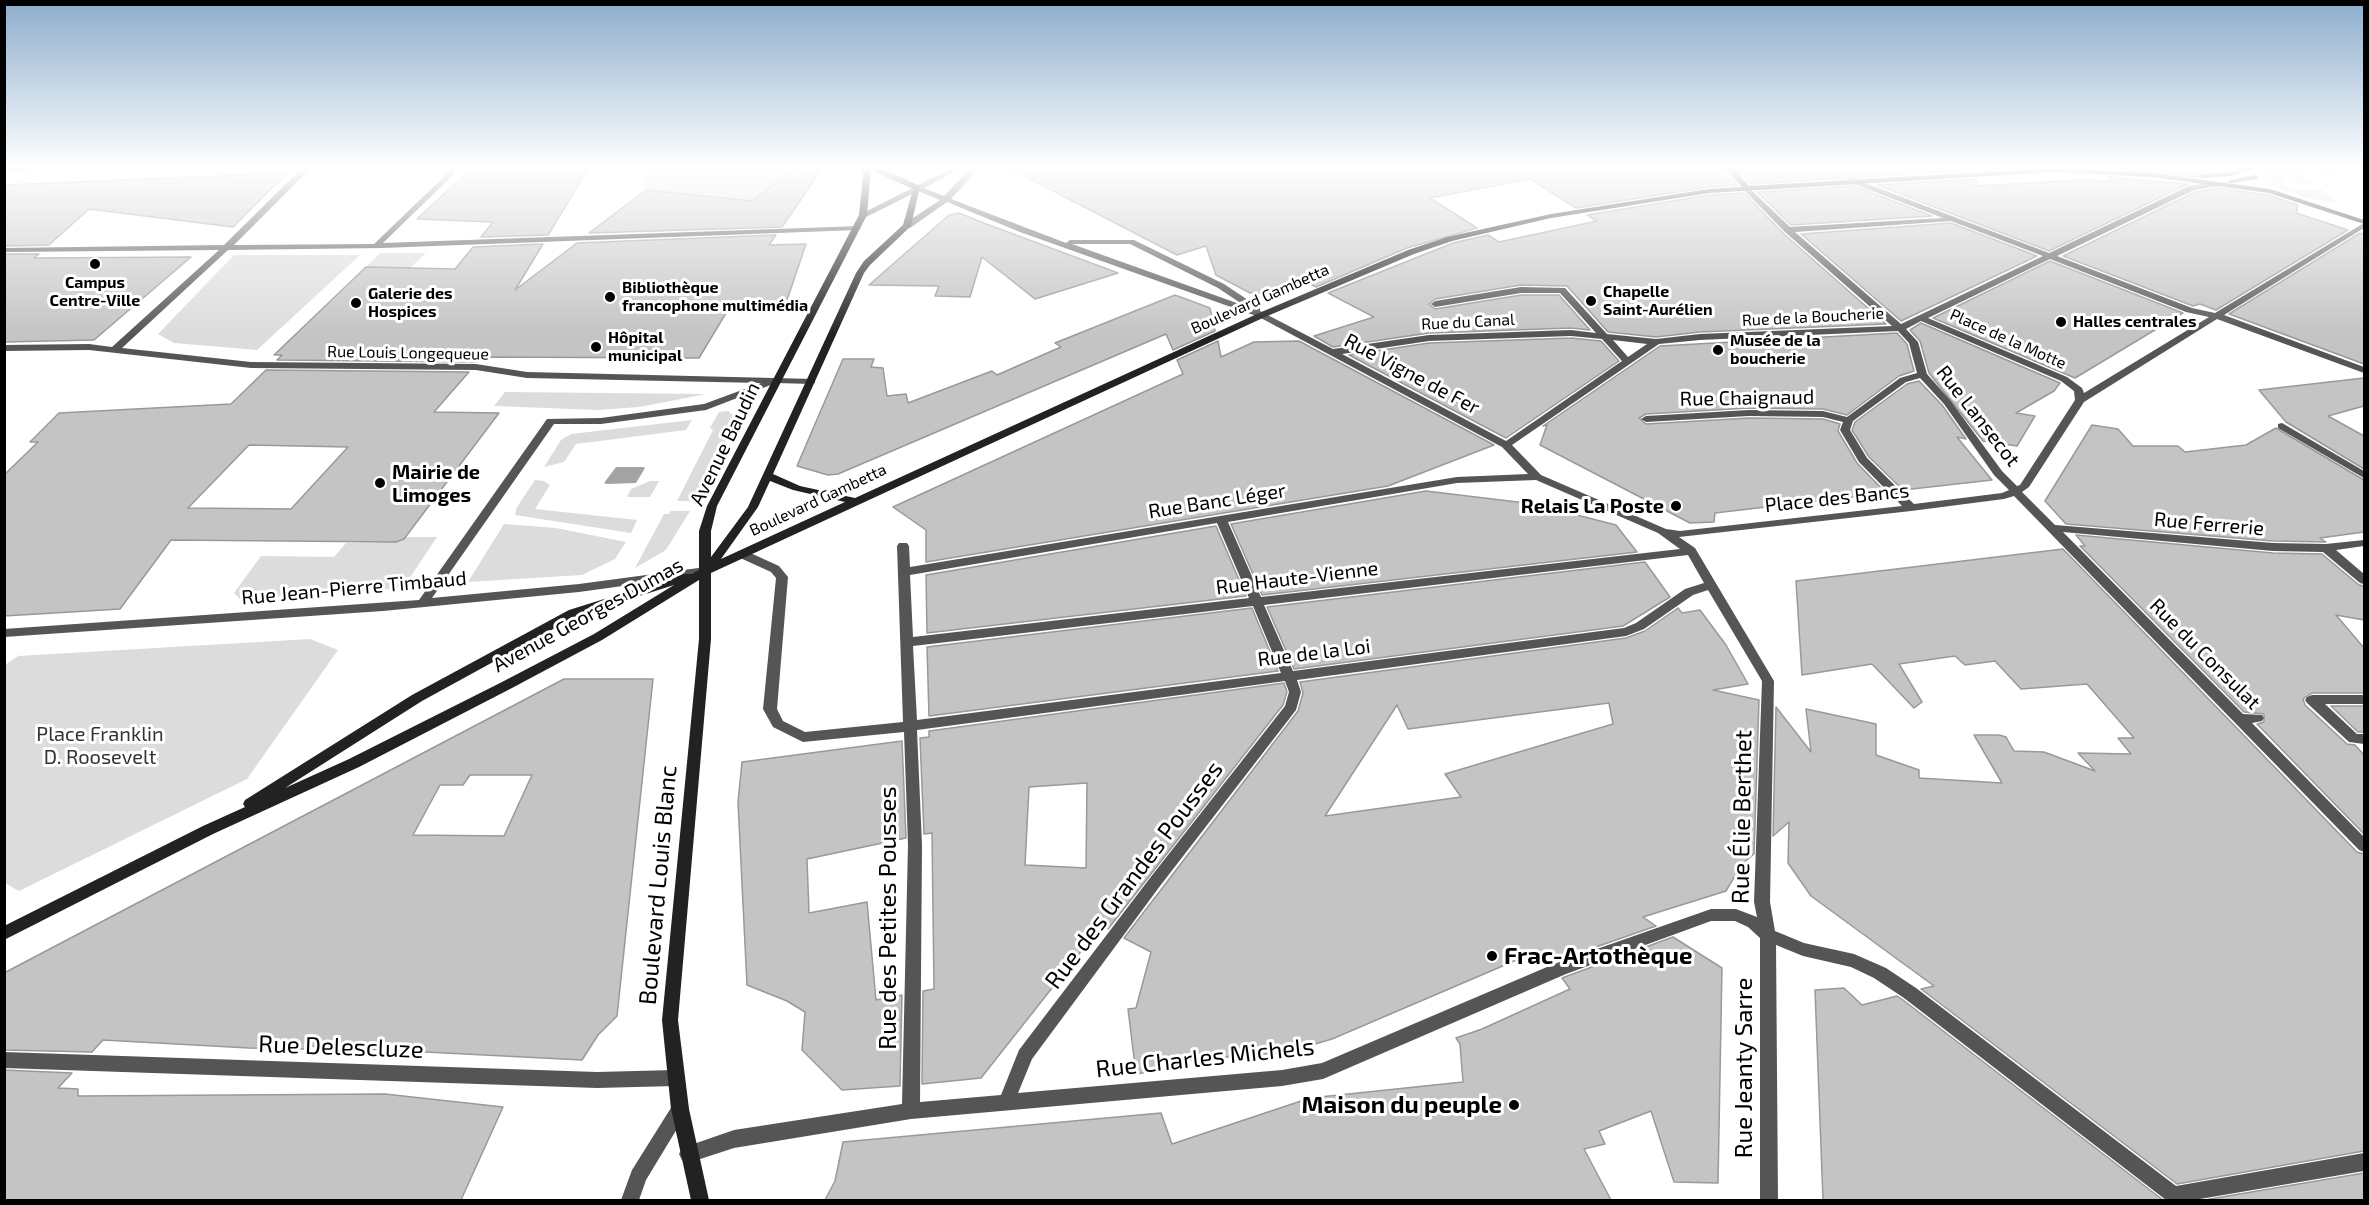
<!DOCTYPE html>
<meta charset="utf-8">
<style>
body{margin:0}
#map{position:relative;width:2369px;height:1205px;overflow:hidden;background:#fff;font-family:"Exo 2",sans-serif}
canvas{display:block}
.frame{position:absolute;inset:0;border:6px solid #000;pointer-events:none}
</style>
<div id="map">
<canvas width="2369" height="1205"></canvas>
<div class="frame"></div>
</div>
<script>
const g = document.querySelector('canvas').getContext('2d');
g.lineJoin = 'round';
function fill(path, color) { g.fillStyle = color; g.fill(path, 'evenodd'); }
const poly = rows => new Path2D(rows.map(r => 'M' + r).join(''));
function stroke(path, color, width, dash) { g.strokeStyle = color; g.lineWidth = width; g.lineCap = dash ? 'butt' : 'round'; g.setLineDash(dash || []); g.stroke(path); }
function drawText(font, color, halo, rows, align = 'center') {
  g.font = font + ' "Exo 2",sans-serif'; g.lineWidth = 6; g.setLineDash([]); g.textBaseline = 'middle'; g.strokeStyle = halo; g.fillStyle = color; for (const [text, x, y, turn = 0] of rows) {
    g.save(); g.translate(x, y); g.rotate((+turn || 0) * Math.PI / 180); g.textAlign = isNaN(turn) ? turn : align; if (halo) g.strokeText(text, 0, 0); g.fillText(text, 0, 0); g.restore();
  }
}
const green = poly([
 [647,166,791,166,756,202,646,190],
 [2277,166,2336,166,2354,172,2341,170,2334,174,2301,170,2318,187,2290,181,2284,174,2279,173,2286,181,2282,184,2286,187,2303,191,2321,189,2335,202,2310,199,2272,186,2265,180,2263,175],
 [380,253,426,253,410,268,366,267],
 [234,255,360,255,257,350,174,343,158,334],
 [505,392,706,394,640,407,597,410,494,406],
 [728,411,735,417,734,425,695,501,677,501,713,430,710,428,719,412],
 [692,420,686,430,576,444,564,462,544,467,561,440,571,434],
 [535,480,544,481,550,485,535,509,637,520,631,533,515,515,517,507],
 [650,481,659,481,650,497,627,497,631,489],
 [671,511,690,511,666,550,635,568,664,514,669,514],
 [504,524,556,528,626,542,615,559,582,575,468,582],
 [404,537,437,537,403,588,240,599,234,593,261,556,334,557,346,543,396,542],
 [310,639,338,650,247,779,19,891,5,883,5,665,18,656]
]);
const water = poly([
 [616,467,643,467,645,468,636,483,607,484,604,483]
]);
const building = poly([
 [474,166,590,166,548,235,481,237,493,222,417,219,474,166],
 [797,166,824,166,782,227,589,233,646,190,752,201,797,166],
 [1005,166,1721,166,1737,185,1709,187,1576,208,1530,179,1430,198,1477,228,1407,248,1316,287,1297,277,1261,293,1250,293,1216,275,1206,246,1177,255,1005,166],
 [1734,166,1976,166,1976,170,1750,184,1734,166],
 [2096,166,2204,166,2215,171,2200,172,2195,177,2096,166],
 [287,173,233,227,89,209,49,245,4,246,4,185,287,173],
 [2108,177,2188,184,2049,251,1877,185,1976,179,1976,186,2081,180,2112,181,2108,177],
 [1854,186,1932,216,1791,225,1757,192,1854,186],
 [2218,188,2268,195,2298,205,2296,213,2348,230,2216,310,2200,304,2193,306,2063,256,2195,192,2218,188],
 [1744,193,1784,234,1886,324,1700,332,1656,337,1608,332,1567,286,1521,285,1435,299,1429,304,1435,309,1521,295,1559,295,1590,330,1571,328,1429,333,1333,347,1314,336,1374,317,1328,293,1453,243,1488,235,1499,242,1597,221,1587,215,1709,195,1744,193],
 [959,213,989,225,1118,273,1035,299,982,257,970,297,935,296,939,286,869,285,949,215,959,213],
 [1951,223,2037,256,1901,321,1801,234,1951,223],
 [2360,233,2364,235,2364,364,2229,314,2360,233],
 [776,235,769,245,806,244,783,312,726,313,699,358,483,357,478,362,277,360,282,355,274,355,366,267,455,269,473,247,543,244,515,290,577,243,776,235],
 [4,254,39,254,34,258,191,257,94,340,4,342,4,254],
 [2050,261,2183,313,2075,378,1933,318,2050,261],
 [1175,295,1210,308,1215,331,1173,350,1166,334,838,474,828,475,797,466,843,359,874,359,871,367,883,368,887,396,906,394,908,403,992,371,997,375,1061,347,1055,343,1175,295],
 [1921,323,2060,383,2054,391,2016,413,2035,416,2017,446,1983,441,1929,373,1920,341,1910,330,1921,323],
 [1897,333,1907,344,1914,371,1899,376,1847,415,1823,409,1749,408,1646,414,1639,418,1646,424,1749,418,1823,419,1840,424,1838,431,1857,463,1886,493,1715,513,1714,522,1690,523,1540,445,1547,425,1543,426,1660,346,1897,333],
 [1571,338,1601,341,1619,361,1506,438,1349,355,1429,343,1571,338],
 [1218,341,1221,357,1254,342,1299,341,1494,445,1388,486,926,562,926,530,893,507,1183,374,1177,360,1218,341],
 [266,370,469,372,434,412,499,413,404,539,396,542,171,540,120,609,4,616,4,475,38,442,30,442,59,413,231,404,266,370],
 [249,445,348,447,291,509,188,508,249,445],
 [2364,378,2364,406,2328,416,2364,436,2364,469,2286,422,2259,390,2364,378],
 [1919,381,1942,405,1966,439,1957,437,1992,480,1903,490,1869,457,1852,430,1855,422,1907,384,1919,381],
 [2092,425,2118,429,2133,446,2178,446,2185,452,2246,445,2276,428,2364,480,2364,532,2320,538,2326,542,2273,541,2066,524,2045,501,2092,425],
 [1426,491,1534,504,1616,525,1637,552,1262,595,1231,524,1426,491],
 [1216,526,1246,596,927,633,926,575,1216,526],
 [2076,535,2273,553,2322,554,2359,585,2364,586,2364,620,2336,615,2364,648,2364,693,2312,693,2303,699,2305,705,2347,744,2355,745,2364,755,2364,834,2257,724,2264,722,2264,714,2244,712,2080,546,2085,546,2076,535],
 [2063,549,2357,852,2364,854,2364,1151,2177,1184,1921,989,1934,986,1811,896,1788,863,1789,822,1773,836,1776,707,1811,752,1806,709,1876,724,1876,755,1919,770,1919,778,2002,783,1974,735,1999,735,2006,737,2014,751,2044,752,2095,771,2078,753,2131,754,2118,738,2134,738,2087,684,2021,689,1995,661,1965,665,1955,656,1899,664,1922,702,1914,708,1872,664,1802,675,1796,581,2063,549],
 [1645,562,1670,597,1623,626,1294,669,1267,607,1645,562],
 [1252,608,1278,671,929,716,927,647,1252,608],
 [1678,608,1682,613,1700,610,1726,645,1748,684,1713,690,1759,700,1754,854,1742,864,1726,891,1643,917,1656,926,1550,963,1540,950,1332,1039,1288,1052,1180,1061,1180,1067,1136,1074,1128,1009,1136,1008,1151,952,1124,938,1298,711,1303,693,1300,682,1626,638,1645,631,1678,608],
 [1609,703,1613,724,1445,774,1461,797,1325,816,1397,705,1408,729,1609,703],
 [564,679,653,679,617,1016,598,1035,582,1060,308,1046,308,1049,249,1048,103,1040,92,1052,4,1050,4,973,564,679],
 [470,775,532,775,504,836,413,835,440,785,463,785,470,775],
 [1284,683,1287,692,1283,705,1108,929,1101,926,981,1078,922,1084,923,991,934,989,932,833,924,834,920,738,929,737,929,731,1284,683],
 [1087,783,1086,868,1025,865,1029,787,1087,783],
 [2331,706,2364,706,2364,732,2358,732,2331,706],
 [902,741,906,838,807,859,809,913,867,902,876,1000,902,995,900,1086,842,1090,802,1050,805,1012,787,1001,747,985,738,802,742,762,902,741],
 [1673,937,1722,968,1718,1183,1674,1182,1651,1111,1599,1131,1605,1144,1584,1149,1611,1200,825,1200,835,1181,843,1142,1161,1113,1172,1144,1310,1098,1463,1082,1460,1044,1456,1038,1482,1029,1570,989,1562,978,1673,937],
 [1844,988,1862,1005,1897,996,1903,1000,2163,1200,1823,1200,1815,990,1844,988],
 [4,1070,72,1073,58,1088,78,1089,78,1096,385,1094,503,1107,461,1200,4,1200,4,1070],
 [2364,1173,2364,1200,2204,1200,2364,1173]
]);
const street = poly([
 [304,166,313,166,234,245,374,244,452,169,455,169,455,173,383,243,860,226,861,228,857,230,381,248,228,250,122,348,251,362,476,364,527,372,815,379,815,383,812,384,776,383,706,410,601,424,554,424,432,598,579,584,706,567,710,568,712,571,710,574,579,592,383,611,4,637,4,629,419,600,547,419,601,418,704,404,761,383,527,378,476,370,251,368,89,350,4,351,4,345,89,344,112,347,219,250,4,252,4,248,224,245,304,166],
 [956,166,966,166,924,188,944,196,973,166,981,166,951,199,1066,243,1070,240,1134,240,1224,284,1260,308,1260,311,1333,349,1429,335,1571,330,1596,333,1560,293,1521,293,1435,307,1431,304,1435,301,1521,287,1565,288,1607,334,1656,339,1700,334,1892,326,1785,232,1743,189,1743,185,1746,185,1790,227,1943,218,1849,182,1848,180,1852,178,2049,253,2189,186,2218,182,2218,186,2194,190,2057,256,2192,308,2215,313,2364,223,2364,228,2224,315,2364,367,2364,373,2217,319,2084,402,2029,487,2022,492,2055,525,2273,543,2326,544,2364,540,2364,546,2336,550,2364,574,2364,584,2360,583,2323,552,2273,551,2063,532,2243,714,2262,715,2264,718,2262,721,2252,723,2364,837,2364,852,2359,850,2014,496,2004,499,1911,511,1679,537,1695,548,1774,681,1770,902,1775,931,1804,943,1854,954,1886,968,1916,988,2176,1186,2364,1153,2364,1171,2194,1200,2166,1200,1904,998,1874,978,1851,967,1803,956,1776,945,1778,1200,1760,1200,1760,938,1748,927,1735,921,1711,921,1566,974,1323,1079,1282,1086,911,1119,734,1148,688,1163,682,1160,679,1154,682,1148,734,1130,902,1104,908,845,904,732,803,742,773,727,763,709,776,578,771,572,738,557,736,554,738,551,746,551,779,566,788,577,777,709,783,721,805,732,903,722,897,546,899,543,907,543,909,546,910,567,1457,477,1528,474,1502,447,1259,317,1020,232,947,202,910,228,904,228,904,224,940,200,918,191,866,217,859,215,956,166],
 [1951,221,2043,256,1901,324,1795,232,1951,221],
 [1072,244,1130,244,1218,288,1245,306,1072,244],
 [2050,259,2186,312,2209,317,2084,393,2082,388,2067,377,1928,318,2050,259],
 [1921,321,2061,381,2074,391,2075,400,2020,485,2017,486,2002,471,1950,400,1927,374,1918,342,1906,329,1921,321],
 [1898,331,1909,343,1917,373,1900,378,1847,417,1823,411,1749,410,1646,416,1641,419,1646,422,1749,416,1823,417,1843,422,1840,430,1859,462,1902,506,1680,531,1666,529,1541,475,1512,445,1659,344,1700,340,1898,331],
 [1571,336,1602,339,1622,361,1506,441,1342,354,1429,341,1571,336],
 [1613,340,1647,344,1628,357,1613,340],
 [1920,378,1944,404,1994,475,2009,490,2002,493,1914,504,1867,458,1850,430,1853,421,1906,382,1920,378],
 [1536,480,1658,533,1680,549,1261,597,1228,522,1457,483,1536,480],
 [1217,523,1249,598,913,637,910,575,1217,523],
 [1688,555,1704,583,1685,589,1636,623,1624,628,1293,671,1264,605,1688,555],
 [1708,590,1762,681,1754,902,1757,917,1736,909,1711,909,1554,964,1322,1063,1282,1070,1018,1093,1032,1059,1160,886,1296,710,1301,692,1297,680,1626,636,1644,629,1693,595,1708,590],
 [1253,606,1281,673,917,720,913,646,1253,606],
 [1285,681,1289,692,1285,706,1150,878,1019,1050,1001,1095,920,1102,922,845,917,730,1285,681],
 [2282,423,2364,471,2364,478,2278,428,2278,424,2282,423],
 [2312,695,2364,695,2364,704,2325,704,2357,734,2364,734,2364,744,2349,742,2307,703,2305,700,2307,697,2312,695],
 [4,1052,597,1072,675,1070,681,1072,684,1078,681,1084,675,1086,597,1088,4,1068,4,1052],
 [680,1101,686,1103,689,1109,646,1180,639,1200,621,1200,632,1170,674,1103,680,1101]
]);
const secondary = poly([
 [73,166,69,168,4,171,4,167,73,166],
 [864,166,876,166,920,186,911,226,870,265,864,273,773,474,800,486,855,498,1259,313,1408,250,1447,237,1551,214,1709,189,1742,187,1723,166,1731,166,1749,186,2054,168,2152,173,2270,189,2364,220,2364,224,2269,193,2152,177,2054,172,1709,193,1551,218,1452,241,1414,254,1265,317,711,573,711,639,678,1020,689,1109,709,1200,691,1200,671,1109,662,1020,699,639,699,580,602,640,512,688,359,767,213,834,4,940,4,926,203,826,245,807,243,804,245,800,412,695,569,610,684,574,692,574,699,570,699,531,707,506,859,215,864,166],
 [871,170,913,189,903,225,864,261,856,273,748,507,711,557,711,531,717,506,867,215,871,170],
 [770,481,793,490,845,502,721,559,758,507,770,481],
 [674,585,594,634,502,682,349,759,285,788,422,701,577,616,674,585],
 [2248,166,2261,166,2231,176,2201,178,2197,176,2201,174,2230,172,2248,166],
 [2255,175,2259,177,2258,179,2231,183,2227,181,2255,175]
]);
const markers = [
 [95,264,6,"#000"],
 [610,297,6,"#000"],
 [1591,301,6,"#000"],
 [356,303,6,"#000"],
 [2061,322,6,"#000"],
 [596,347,6,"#000"],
 [1718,350,6,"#000"],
 [380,483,6,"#000"],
 [1676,506,6,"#000"],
 [1492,956,6,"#000"],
 [1514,1105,6,"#000"]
];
const farPoinames = [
 ["Campus",95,283,"center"],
 ["Centre-Ville",95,301,"center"],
 ["Bibliothèque",622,288],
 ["francophone multimédia",622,306],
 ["Chapelle",1603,292],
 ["Saint-Aurélien",1603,310],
 ["Galerie des",368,294],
 ["Hospices",368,312],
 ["Halles centrales",2073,322],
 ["Hôpital",608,338],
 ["municipal",608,356],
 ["Musée de la",1730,341],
 ["boucherie",1730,359]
];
const farStreetnames = [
 ["Boulevard Gambetta",1260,299,-24],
 ["Rue de la Boucherie",1813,317,-3],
 ["Rue du Canal",1468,322,-3],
 ["Place de la Motte",2008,339,24],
 ["Rue Louis Longequeue",408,353,1],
 ["Boulevard Gambetta",818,500,-25]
];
const streetNames = [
 ["Rue Vigne de Fer",1412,374,28],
 ["Rue Chaignaud",1747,398,-1],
 ["Rue Lansecot",1978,416,52],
 ["Avenue Baudin",725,444,-64],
 ["Place des Bancs",1837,498,-6],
 ["Rue Banc Léger",1217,501,-9],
 ["Rue Ferrerie",2209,524,5],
 ["Rue Haute-Vienne",1297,578,-7],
 ["Rue Jean-Pierre Timbaud",354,588,-5],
 ["Avenue Georges Dumas",588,615,-29],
 ["Rue de la Loi",1314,653,-7],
 ["Rue du Consulat",2205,654,45]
];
const poiNames = [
 ["Mairie de",392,472],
 ["Limoges",392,495],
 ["Relais La Poste",1664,506,"right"]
];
const parkNames = [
 ["Place Franklin",100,734],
 ["D. Roosevelt",100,757]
];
const nearStreetnames = [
 ["Rue Élie Berthet",1742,817,-89],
 ["Rue des Grandes Pousses",1134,875,-53],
 ["Boulevard Louis Blanc",658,885,-85],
 ["Rue des Petites Pousses",888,918,-90],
 ["Rue Delescluze",341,1047,2],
 ["Rue Charles Michels",1205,1058,-6],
 ["Rue Jeanty Sarre",1744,1068,-90]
];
const nearPoinames = [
 ["Frac-Artothèque",1504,956],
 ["Maison du peuple",1502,1105,"right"]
];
fill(green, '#dcdcdc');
fill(water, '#a3a3a3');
fill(building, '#c4c4c4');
stroke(building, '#999', 1.5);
fill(street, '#555');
fill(secondary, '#222');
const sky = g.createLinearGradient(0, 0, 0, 335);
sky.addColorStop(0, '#8cadcc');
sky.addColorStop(0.5, '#fff');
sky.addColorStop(1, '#ffffff00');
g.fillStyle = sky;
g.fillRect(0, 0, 2369, 335);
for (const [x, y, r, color] of markers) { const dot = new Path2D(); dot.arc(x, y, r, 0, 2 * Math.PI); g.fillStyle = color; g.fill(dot); stroke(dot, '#fff', 2); }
drawText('bold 16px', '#000', '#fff', farPoinames, 'left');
drawText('16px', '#000', '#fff', farStreetnames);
drawText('20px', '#000', '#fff', streetNames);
drawText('bold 20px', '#000', '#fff', poiNames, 'left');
drawText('20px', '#333', '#fff', parkNames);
drawText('24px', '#000', '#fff', nearStreetnames);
drawText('bold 24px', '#000', '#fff', nearPoinames, 'left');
</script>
